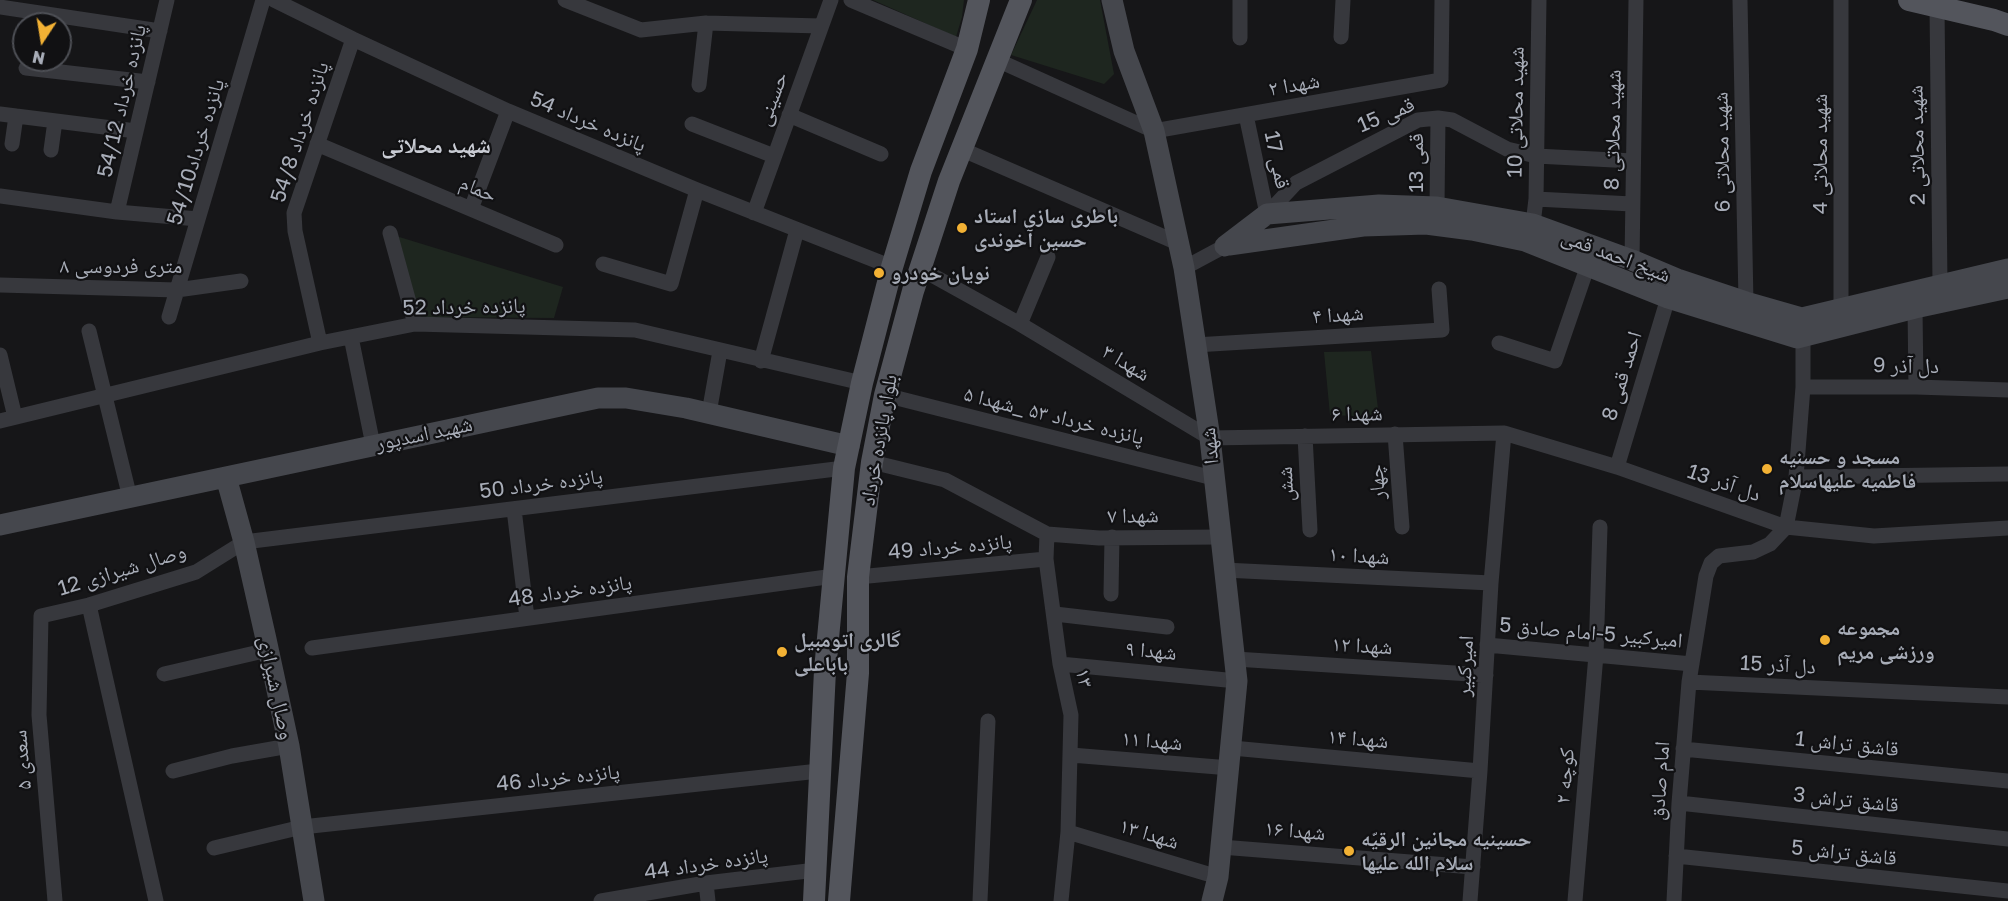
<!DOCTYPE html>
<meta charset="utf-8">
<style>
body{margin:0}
#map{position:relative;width:2008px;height:901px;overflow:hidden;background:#161618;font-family:"Golos Text",sans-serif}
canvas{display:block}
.north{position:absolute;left:12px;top:12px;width:60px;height:60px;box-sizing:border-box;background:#111113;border:2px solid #4d4f55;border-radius:50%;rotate:192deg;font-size:16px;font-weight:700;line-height:24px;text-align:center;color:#a8adb8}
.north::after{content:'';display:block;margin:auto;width:21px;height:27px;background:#f2b134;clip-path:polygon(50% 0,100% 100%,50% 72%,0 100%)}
</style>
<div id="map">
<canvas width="2008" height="901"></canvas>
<div class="north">N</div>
</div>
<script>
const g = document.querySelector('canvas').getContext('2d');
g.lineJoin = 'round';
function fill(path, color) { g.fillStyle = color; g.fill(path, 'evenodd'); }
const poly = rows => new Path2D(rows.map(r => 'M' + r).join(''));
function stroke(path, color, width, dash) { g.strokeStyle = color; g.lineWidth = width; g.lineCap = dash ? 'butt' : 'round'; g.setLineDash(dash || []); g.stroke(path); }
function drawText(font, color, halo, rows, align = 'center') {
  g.font = font + ' "Golos Text","Noto Naskh Arabic",sans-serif'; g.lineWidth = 4.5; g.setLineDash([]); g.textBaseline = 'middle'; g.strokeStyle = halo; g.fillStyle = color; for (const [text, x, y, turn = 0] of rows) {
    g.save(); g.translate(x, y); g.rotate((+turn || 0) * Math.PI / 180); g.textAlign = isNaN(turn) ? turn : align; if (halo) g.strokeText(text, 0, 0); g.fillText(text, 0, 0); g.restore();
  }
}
const green = poly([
 [873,0,964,0,962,17,956,37],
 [1037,0,1100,0,1114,74,1104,84,1011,55],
 [396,236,563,287,554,318,419,317],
 [1371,351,1379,417,1330,415,1324,352]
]);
const street = poly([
 [274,0,353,39,508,111,697,190,892,267],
 [565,0,641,30,706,23,821,26],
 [851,0,967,49],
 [1740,0,1746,302],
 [1937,6,1940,284],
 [0,7,160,31],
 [1341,37,1343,0],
 [1240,38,1240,0],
 [997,60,1154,131,1441,80,1442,0],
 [26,68,148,82],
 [699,85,706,23],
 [0,114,136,131],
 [789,115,881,154],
 [1246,115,1267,214],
 [692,124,774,156],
 [12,144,16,116],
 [317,144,556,245],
 [961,149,1178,243],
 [51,150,55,121],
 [0,196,117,212,198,219],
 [1536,199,1632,204],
 [1437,207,1438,118],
 [471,209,508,111],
 [117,212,167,0],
 [754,213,831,0],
 [1267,214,1296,183,1418,120,1438,118,1452,120,1507,149,1536,156,1633,161],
 [1533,224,1536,199,1539,0],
 [390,233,415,324],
 [1632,260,1636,0],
 [603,264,671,284,697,190],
 [1184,268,1225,246],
 [921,269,1020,324,1210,438,1504,433,1617,467,1786,527,1874,536,2008,528],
 [0,285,177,290,241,281],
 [1841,308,1841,0],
 [1915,308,1916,387],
 [169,317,263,0],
 [1020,324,1048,257],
 [89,331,130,498],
 [351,337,373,445],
 [320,343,295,231,294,213,353,39],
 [1499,343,1555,361,1588,265],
 [1195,345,1442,330,1439,289],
 [0,355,15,417],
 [761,361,797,230],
 [1803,387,1916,387,2008,390],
 [885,395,1213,478],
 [709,413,720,351],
 [0,421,320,343,415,324,635,330,862,383],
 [1395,434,1402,527],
 [1305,436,1310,530],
 [872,462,945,480,1047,534,1099,538,1220,537],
 [1617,467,1668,298],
 [1796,477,2008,474],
 [514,509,527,618],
 [1047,534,1046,559,1060,664,1071,715,1068,832,1061,901],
 [1224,570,1491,583],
 [858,577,1046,559],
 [1111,594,1112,537],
 [89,605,156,901],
 [1055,614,1167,627],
 [1487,645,1692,664],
 [312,648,834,576],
 [1235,659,1486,675],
 [1060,664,1237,681],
 [164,674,268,650],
 [1689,682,2008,697],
 [1232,748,1480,771],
 [1683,749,2008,781],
 [1071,755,1230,768],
 [173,771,232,756,289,746],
 [1679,803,2008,839],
 [1068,832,1218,877],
 [1221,847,1473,867],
 [214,848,302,827,819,771],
 [1676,856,2008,891],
 [706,883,708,901],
 [55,901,39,715,41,616,89,605,196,572,244,542,844,468],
 [601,901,706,883,816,870],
 [980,901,988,721],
 [1470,901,1480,771,1491,583,1504,433],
 [1575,901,1596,655,1600,527],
 [1674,901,1679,803,1689,682,1706,576,1711,563,1719,556,1753,552,1770,544,1786,527,1796,477,1803,387,1803,327]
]);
const secondary = poly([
 [1112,0,1124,51,1154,131,1184,268,1210,438,1237,681,1218,877,1212,901],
 [1229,245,1363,226,1426,224,1472,230,1525,241,1668,298,1797,338,1915,308,2008,288],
 [1225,246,1267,214,1379,205,1437,207,1533,224,1632,260,1677,279,1746,302,1802,318,2008,269],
 [226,477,244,542,266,639,289,746,314,901],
 [0,525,598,398,626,398,686,408,849,446]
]);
const primary = poly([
 [1909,0,1994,20,2008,25],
 [814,901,825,670,844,468,862,383,892,267,921,171,967,49,979,0],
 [839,901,858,673,858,577,872,462,885,395,913,291,949,181,1021,0]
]);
const markers = [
 [962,228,6,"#f2b134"],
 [879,273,6,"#f2b134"],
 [1767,469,6,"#f2b134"],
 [1825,640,6,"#f2b134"],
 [782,652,6,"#f2b134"],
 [1349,851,6,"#f2b134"]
];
const streetNames = [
 ["شهدا ۲",1294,85,-10],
 ["حسینی",772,99,-70],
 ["پانزده خرداد 54/12",122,101,-77],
 ["شهید محلاتی 10",1516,112,-89],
 ["قمی 15",1386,115,-23],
 ["پانزده خرداد 54",588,122,23],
 ["شهید محلاتی 8",1613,130,-89],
 ["پانزده خرداد 54/8",300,132,-72],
 ["شهید محلاتی 2",1917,145,-91],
 ["پانزده خرداد54/10",196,152,-73],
 ["شهید محلاتی 6",1722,152,-91],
 ["شهید محلاتی 4",1820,154,-90],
 ["قمی 17",1277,160,78],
 ["قمی 13",1416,163,-90],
 ["حمام",478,189,23],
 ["شیخ احمد قمی",1616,256,21],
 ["۸ متری فردوسی",121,266],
 ["پانزده خرداد 52",464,307,-1],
 ["شهدا ۴",1338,315,-4],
 ["شهدا ۳",1126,363,31],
 ["دل آذر 9",1906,366,1],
 ["احمد قمی 8",1622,376,-73],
 ["شهدا ۶",1357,414,-1],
 ["پانزده خرداد ۵۳ _شهدا ۵",1054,416,14],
 ["شهید اسدپور",424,434,-12],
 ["بلوار پانزده خرداد",879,440,-80],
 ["شهدا",1210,446,-96],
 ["چهار",1377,482,-94],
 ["دل آذر 13",1724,483,19],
 ["پانزده خرداد 50",541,484,-7],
 ["شش",1286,484,-93],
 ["شهدا ۷",1133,516,-1],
 ["پانزده خرداد 49",950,547,-5],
 ["شهدا ۱۰",1359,556,3],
 ["وصال شیرازی 12",122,570,-17],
 ["پانزده خرداد 48",570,591,-8],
 ["امیرکبیر 5-امام صادق 5",1591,633,5],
 ["شهدا ۱۲",1362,646,3],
 ["شهدا ۹",1151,651,5],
 ["دل آذر 15",1778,665,3],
 ["امیرکبیر",1465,666,-87],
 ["۱۳",1084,678,78],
 ["وصال شیرازی",276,688,78],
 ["شهدا ۱۴",1358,739,5],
 ["شهدا ۱۱",1152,741,5],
 ["قاشق تراش 1",1847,744,6],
 ["سعدی ۵",22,760,-95],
 ["کوچه ۲",1565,776,-85],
 ["پانزده خرداد 46",558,778,-6],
 ["امام صادق",1660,781,-86],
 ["قاشق تراش 3",1846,800,6],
 ["شهدا ۱۶",1295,831,5],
 ["شهدا ۱۳",1149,834,17],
 ["قاشق تراش 5",1844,853,6],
 ["پانزده خرداد 44",706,864,-8]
];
const poiNames = [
 ["باطری سازی استاد",974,216],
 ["حسین آخوندی",974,240],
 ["نویان خودرو",891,273],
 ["مسجد و حسنیه",1779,457],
 ["فاطمیه علیهاسلام",1779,481],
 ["مجموعه",1837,628],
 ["ورزشی مریم",1837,652],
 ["گالری اتومبیل",794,640],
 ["باباعلی",794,664],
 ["حسینیه مجانین الرقیّه",1361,839],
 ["سلام الله علیها",1361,863]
];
const neighbourhoodNames = [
 ["شهید محلاتی",436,146]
];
fill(green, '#1e261f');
stroke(street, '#37383d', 15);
stroke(secondary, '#45474d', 21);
stroke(primary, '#53555c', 22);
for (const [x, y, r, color] of markers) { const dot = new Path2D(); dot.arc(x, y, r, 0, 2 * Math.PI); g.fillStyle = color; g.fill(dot); stroke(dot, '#111113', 2); }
drawText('21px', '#a8adb8', '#111113', streetNames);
drawText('bold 21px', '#a8adb8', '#111113', poiNames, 'left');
drawText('bold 22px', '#c9ccd4', '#111113', neighbourhoodNames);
</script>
